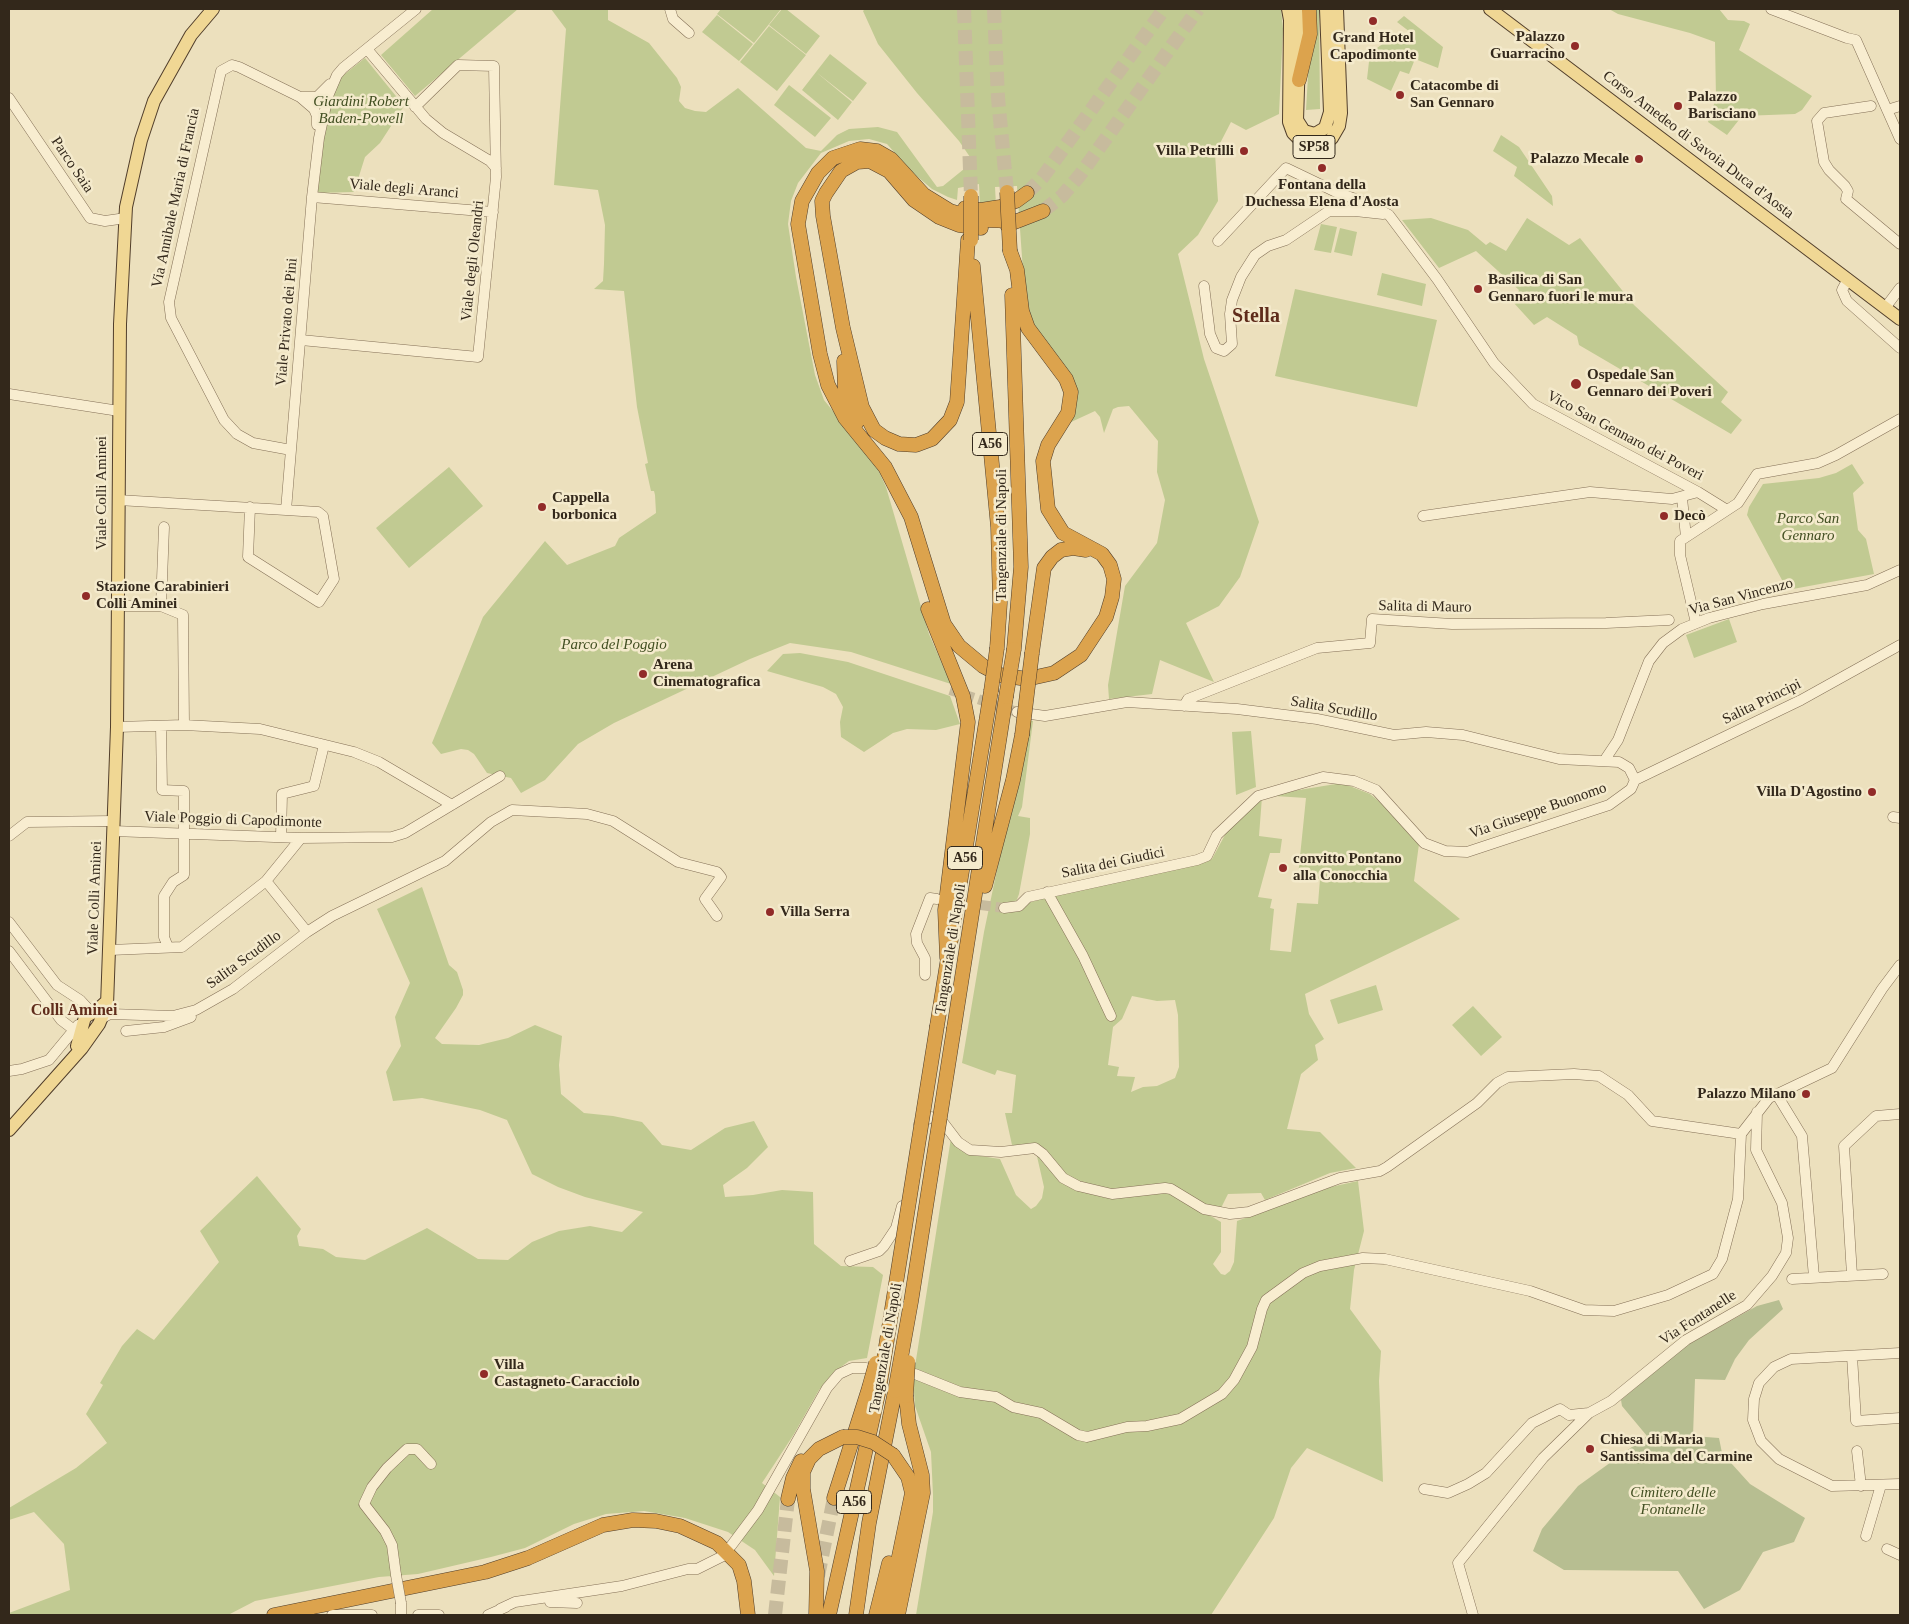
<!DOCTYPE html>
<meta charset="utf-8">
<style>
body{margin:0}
#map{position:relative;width:1909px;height:1624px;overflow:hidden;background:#ece0bd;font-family:"Times New Roman",serif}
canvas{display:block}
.frame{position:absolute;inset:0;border:10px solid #33281b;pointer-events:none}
</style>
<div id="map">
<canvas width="1909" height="1624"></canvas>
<div class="frame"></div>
</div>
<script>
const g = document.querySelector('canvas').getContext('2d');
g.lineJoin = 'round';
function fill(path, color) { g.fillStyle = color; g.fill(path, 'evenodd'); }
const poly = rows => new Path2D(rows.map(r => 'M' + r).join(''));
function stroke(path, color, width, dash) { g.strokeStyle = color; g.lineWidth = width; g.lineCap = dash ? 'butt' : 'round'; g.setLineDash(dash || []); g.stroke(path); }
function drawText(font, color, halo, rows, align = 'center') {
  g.font = font + ' "Times New Roman",serif'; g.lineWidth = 5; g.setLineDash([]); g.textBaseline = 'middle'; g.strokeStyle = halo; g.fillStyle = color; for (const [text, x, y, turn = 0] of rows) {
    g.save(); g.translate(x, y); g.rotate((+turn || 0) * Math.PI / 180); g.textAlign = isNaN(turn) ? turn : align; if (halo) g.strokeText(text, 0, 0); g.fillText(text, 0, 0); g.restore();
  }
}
const green = poly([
 [433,9,518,9,415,96,381,55],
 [551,9,608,9,608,20,649,43,677,78,681,87,679,101,685,108,695,111,706,112,738,88,806,148,821,151,837,135,849,129,878,127,897,132,937,187,943,186,964,169,970,157,959,141,917,93,878,44,863,11,865,9,1281,9,1283,29,1279,114,1246,130,1231,122,1215,153,1218,201,1198,235,1178,254,1204,359,1259,522,1240,577,1219,606,1186,623,1214,682,1160,660,1152,694,1109,699,1108,685,1125,586,1157,543,1165,500,1157,472,1158,441,1129,406,1118,407,1113,409,1104,433,1100,417,1095,411,1069,423,1075,408,1026,314,1017,186,995,187,996,205,980,207,979,184,958,188,957,200,948,197,932,189,912,172,887,144,869,139,849,141,821,153,798,183,791,201,788,224,796,277,815,375,824,400,875,463,886,487,929,634,951,684,851,652,790,643,750,659,614,723,578,744,545,780,521,793,511,778,487,773,474,754,468,750,461,749,441,754,432,743,483,617,545,541,567,565,615,546,619,538,656,513,655,495,654,491,651,491,645,464,648,463,637,407,624,291,594,289,603,281,604,264,605,225,598,190,554,185,566,29],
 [721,9,781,9,754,43,717,14],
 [782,9,786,9,820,36,806,54,769,25],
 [1312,9,1319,9,1320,109,1306,110],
 [1609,9,1719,9,1728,20,1744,21,1750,24,1739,50,1812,96,1802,110,1795,114,1742,116,1727,135,1708,122,1716,98,1715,42,1690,33,1618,14],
 [717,15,753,44,739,61,702,32],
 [1404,16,1443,47,1438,68,1415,59,1409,74,1400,71,1391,91,1367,79,1370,53,1384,43,1410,41,1410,32,1397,22],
 [769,26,806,55,777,91,740,62],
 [830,54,867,83,853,101,816,72],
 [365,58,404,106,380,143,365,157,354,192,315,193,329,102,341,77],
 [816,72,852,102,838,120,802,90],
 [789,85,831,118,815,137,774,105],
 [1501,135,1519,147,1552,196,1553,206,1514,176,1517,167,1493,151],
 [1431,218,1468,230,1486,245,1490,242,1506,251,1527,218,1569,245,1580,238,1634,305,1728,392,1721,402,1742,420,1731,434,1579,345,1577,336,1547,317,1534,325,1513,302,1519,290,1476,251,1439,268,1402,220],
 [1321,224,1337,227,1331,253,1314,250],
 [1340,228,1357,232,1352,256,1334,252],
 [1382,273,1426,284,1422,306,1377,295],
 [1295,289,1437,320,1417,407,1275,376],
 [1852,464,1864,483,1853,493,1858,530,1866,539,1874,574,1782,591,1782,580,1747,515,1749,507,1763,484,1819,478,1836,473],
 [449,467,483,506,409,568,376,528],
 [1729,619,1737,642,1694,658,1686,635],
 [800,653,848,662,950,696,960,724,936,730,907,729,893,733,864,752,841,737,840,722,843,707,836,694,823,687,767,671,783,654],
 [1028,721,1033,721,1022,807,1018,816,1030,818,1030,834,1019,894,1016,902,1003,903,1002,911,1054,895,1192,865,1212,859,1226,833,1262,797,1259,836,1282,839,1280,853,1270,853,1258,897,1272,899,1270,908,1274,909,1270,950,1291,952,1297,903,1318,904,1320,879,1298,876,1306,798,1275,796,1274,794,1342,783,1370,794,1391,811,1419,844,1414,881,1460,919,1305,994,1309,1014,1324,1039,1315,1045,1318,1060,1301,1074,1287,1129,1320,1132,1356,1168,1330,1173,1265,1200,1261,1193,1228,1194,1220,1210,1206,1205,1172,1186,1106,1190,1070,1178,1058,1165,1019,1145,1012,1145,1005,1113,1012,1113,1016,1075,997,1070,995,1075,962,1063,984,932],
 [1132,996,1157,1001,1175,1000,1178,1015,1179,1067,1175,1078,1157,1086,1143,1087,1131,1092,1135,1077,1117,1076,1119,1067,1108,1065,1113,1027,1122,1019],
 [1251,731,1256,787,1236,795,1232,732],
 [422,887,449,965,457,972,463,990,463,995,456,1008,435,1038,442,1044,479,1045,508,1038,535,1025,562,1036,559,1065,561,1094,584,1113,613,1116,642,1122,662,1145,691,1150,725,1128,754,1121,768,1147,747,1168,723,1185,725,1197,753,1195,782,1190,813,1192,814,1244,841,1266,873,1267,883,1275,867,1358,849,1361,833,1373,819,1390,794,1434,762,1483,780,1497,774,1576,755,1550,728,1532,685,1518,644,1511,606,1514,574,1524,525,1548,491,1557,418,1574,379,1577,255,1601,228,1615,9,1615,9,1613,70,1590,64,1544,34,1512,9,1520,9,1508,76,1468,107,1443,86,1414,103,1385,100,1383,122,1346,137,1329,154,1340,219,1262,200,1231,257,1176,301,1229,297,1236,299,1246,323,1249,336,1257,365,1260,427,1228,478,1259,508,1260,532,1242,559,1231,590,1226,622,1232,643,1212,585,1197,558,1187,532,1174,507,1120,480,1110,422,1098,393,1101,386,1072,401,1046,395,1017,410,983,377,909],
 [1376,985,1383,1010,1338,1024,1330,1000],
 [1473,1006,1502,1037,1481,1056,1452,1025],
 [951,1138,967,1154,1000,1159,1016,1195,1031,1209,1036,1206,1042,1198,1044,1187,1036,1152,1074,1188,1106,1198,1170,1192,1221,1222,1221,1252,1213,1264,1221,1274,1225,1275,1230,1271,1234,1262,1237,1221,1326,1188,1358,1181,1364,1231,1354,1270,1350,1309,1381,1351,1379,1381,1383,1482,1307,1448,1291,1468,1274,1518,1211,1615,916,1615,933,1512,933,1495,931,1452,915,1406,913,1379]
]);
const cemetery = poly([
 [1779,1300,1783,1309,1749,1340,1735,1359,1725,1380,1695,1379,1693,1436,1719,1438,1722,1453,1750,1484,1805,1518,1794,1542,1763,1552,1740,1590,1704,1609,1678,1571,1564,1570,1533,1551,1542,1529,1578,1486,1647,1436,1622,1406,1621,1400,1680,1349,1757,1306]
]);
const minorTunnel = poly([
 [950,690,1017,712],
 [951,901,1004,908]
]);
const highwayTunnel = poly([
 [964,9,971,196],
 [994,9,998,98,1007,192],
 [1027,193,1042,178,1164,9],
 [1043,211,1062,196,1080,175,1198,9],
 [818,1576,834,1498],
 [775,1615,788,1499]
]);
const minor = poly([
 [670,9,673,19,689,33],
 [1771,9,1847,38,1856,40,1900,139],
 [367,49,426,119,443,133,490,161,496,168],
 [300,97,317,97,330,84],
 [9,98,90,218,105,221,126,218],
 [1871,106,1824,113,1817,121,1824,162,1829,170,1845,186,1848,191,1846,199,1900,244],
 [1887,110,1900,106],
 [312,197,493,212],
 [1218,241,1286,168,1336,192,1369,204,1389,215,1437,279,1494,363,1533,404,1698,492,1727,510],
 [1848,279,1842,290,1847,301,1900,348],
 [1204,286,1210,334,1216,348,1224,351,1232,344,1230,314,1232,300,1241,277,1255,255,1268,246,1286,240,1329,211,1355,211,1383,214],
 [1885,308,1900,288],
 [301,340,478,357,496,177,494,66,458,65,415,107],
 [9,394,119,411],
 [291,450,253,443,237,434,224,420,171,318,169,302,221,71,232,65,239,67,300,97,314,109,317,116,317,125],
 [1682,498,1686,537],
 [118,500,286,510,312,197,319,138,328,96,337,75,343,68,416,9],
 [250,507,248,557,319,602,334,579,323,516,318,512,286,510],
 [1423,516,1590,492,1672,499,1698,492],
 [118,606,161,606,183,615,184,725],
 [161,606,164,527],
 [1696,623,1680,555,1680,541,1738,503,1757,474,1818,463,1836,455,1900,419],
 [1184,706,1188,699,1317,648,1370,643,1372,619,1452,624,1606,623,1669,620],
 [1017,712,1045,716,1127,702,1237,709,1317,719,1394,735,1426,732,1463,735,1559,759,1619,762,1629,768,1635,780],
 [161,726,162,790,184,791,184,875,173,882,164,896,164,937,168,947],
 [117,727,184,725,260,729,354,752,379,762,452,805],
 [1604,761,1618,740,1649,661,1663,643,1682,629,1709,618,1763,604,1867,585,1900,570],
 [1635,780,1801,700,1900,645],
 [1893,817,1900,818],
 [113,831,301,838,392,837,405,833,500,776],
 [9,836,27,822,114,821],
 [281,837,282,794,314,786,324,745],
 [266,881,307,932],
 [1047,892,1083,956,1111,1016],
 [1004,908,1019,906,1028,897,1197,860,1207,856,1217,835,1258,796,1323,777,1354,781,1376,790,1424,843,1445,851,1467,852,1609,805,1631,789,1635,780],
 [9,922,57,985,80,1000,92,1013],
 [110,950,182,947,266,881,301,838],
 [9,951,61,1020,82,1036],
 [925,975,925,958,917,943,916,934,930,898,937,899],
 [100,1019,110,1014,173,1016,196,1010,233,989,307,932,332,916,445,861,491,822,512,810,587,814,613,821,678,862,717,872,721,877,705,899,717,916],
 [126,1031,164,1027,191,1017],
 [9,1071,22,1069,49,1060,78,1025],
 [1777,1095,1802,1136,1814,1277],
 [919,1124,931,1117,942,1121,958,1142,970,1150,1001,1152,1035,1148,1043,1154,1063,1178,1078,1186,1112,1194,1165,1188,1171,1189,1204,1209,1230,1214,1249,1212,1340,1178,1380,1171,1387,1167,1477,1103,1497,1083,1508,1077,1574,1074,1599,1076,1628,1095,1652,1121,1741,1134],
 [850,1261,879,1251,884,1246,896,1228,902,1206],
 [1852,1275,1844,1146,1876,1116,1900,1114],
 [1792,1279,1883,1274],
 [1900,1353,1791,1359,1774,1367,1759,1383,1754,1399,1753,1420,1761,1441,1779,1459,1832,1486,1900,1484],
 [1852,1356,1856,1421,1900,1418],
 [915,1374,960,1392,996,1397,1013,1407,1041,1413,1078,1435,1087,1437,1127,1427,1147,1426,1180,1419,1222,1394,1234,1380,1252,1347,1262,1309,1266,1300,1303,1273,1320,1266,1363,1258,1385,1259,1530,1291,1584,1310,1614,1311,1668,1295,1713,1274,1722,1259,1738,1199,1741,1134,1769,1098,1832,1068,1882,989,1900,965],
 [1857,1451,1861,1486],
 [1424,1489,1448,1493,1468,1484,1486,1473,1532,1423,1560,1409,1569,1415,1589,1413],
 [1866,1536,1881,1485],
 [731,1546,758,1510,827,1388,839,1374,852,1368,866,1368],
 [1887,1549,1900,1555],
 [396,1575,392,1545,385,1531,364,1504,372,1487,387,1468,407,1449,417,1449,431,1464],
 [550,1602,577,1603],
 [401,1603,401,1615],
 [500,1609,515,1602,622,1586,688,1569,697,1569,723,1556],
 [332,1615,372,1615],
 [418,1615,439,1615],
 [488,1615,506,1607],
 [1473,1615,1458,1563,1543,1458,1589,1413,1611,1401,1686,1340,1747,1305,1772,1276,1786,1253,1788,1238,1782,1203,1756,1150,1757,1112]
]);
const major = poly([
 [1288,9,1290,20,1289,122,1293,133,1302,142,1313,147,1323,146,1332,138,1339,126,1341,113,1337,9],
 [1296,9,1300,26,1297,120,1304,131,1315,134,1325,128,1330,112,1326,9],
 [1490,9,1900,319],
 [77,1046,85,1017,97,1010,106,1002],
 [9,1130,82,1048,99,1024,107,1005,117,727,120,324,126,207,141,140,154,101,191,35,213,9]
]);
const highway = poly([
 [1299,80,1310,34,1309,9],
 [965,208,981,210,1000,207,1016,201,1027,193],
 [1007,225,1043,211],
 [968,240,957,402,950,420,932,439,916,445,899,444,885,438,874,430,862,407,843,328,823,216,822,201,826,193,841,171,857,162,870,161,889,171,914,200,939,217,959,225,981,228],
 [1010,251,1017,270,1022,311,1028,328,1066,379,1071,392,1068,413,1048,445,1043,461,1048,509,1063,533,1102,554,1110,565,1114,579,1112,597,1106,617,1081,655,1054,673,1027,679,1000,675,983,666,959,646,944,624,911,517,885,467,845,418,828,385,820,354,798,224,802,201,818,173,833,158,860,149,877,151,891,159,924,195,950,211,981,220,1015,221],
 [973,266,998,527,1000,603,997,648],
 [1012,295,1021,567,1014,649],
 [844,361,845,392,857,422],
 [928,609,963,696,968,722,945,910,947,958],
 [1032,653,1044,568,1052,557,1061,550,1073,548,1086,550],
 [985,886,1013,780,1022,735],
 [937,1026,991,691],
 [954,1028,1006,697],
 [834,1498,869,1388],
 [788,1499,793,1478,801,1461],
 [274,1615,485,1572,528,1558,603,1525,633,1520,656,1521,680,1526,717,1543,739,1565,744,1581,748,1615],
 [816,1615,817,1571,803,1489,803,1472,809,1459,819,1449,843,1437],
 [829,1615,879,1390],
 [856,1615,869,1523,895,1391],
 [876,1615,889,1563],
 [887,1615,912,1493,908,1477,893,1455],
 [898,1615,923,1493,922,1475,909,1424,906,1396]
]);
const minorBridge = poly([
 [396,1575,401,1603]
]);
const highwayBridge = poly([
 [1007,192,1010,251],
 [971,196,971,240],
 [991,691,997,648],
 [1006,697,1014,649],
 [1022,735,1032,653],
 [869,1388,876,1363],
 [879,1390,937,1026],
 [895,1391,911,1302,954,1028],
 [906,1396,908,1362],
 [843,1437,857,1437,873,1442,893,1455]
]);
const markers = [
 [1373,21,5,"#912b28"],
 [1575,46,5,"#912b28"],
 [1400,95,5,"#912b28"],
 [1678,106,5,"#912b28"],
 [1244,151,5,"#912b28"],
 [1639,159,5,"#912b28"],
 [1322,168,5,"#912b28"],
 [1478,289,5,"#912b28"],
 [1576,384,6,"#912b28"],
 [542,507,5,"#912b28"],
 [1664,516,5,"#912b28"],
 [86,596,5,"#912b28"],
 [643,674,5,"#912b28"],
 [1872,792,5,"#912b28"],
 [1283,868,5,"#912b28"],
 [770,912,5,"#912b28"],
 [1806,1094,5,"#912b28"],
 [484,1374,5,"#912b28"],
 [1590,1449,5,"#912b28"]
];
const shields = [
 [1314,147,42],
 [990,444,35],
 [965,858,35],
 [854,1502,35]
];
const shieldNames = [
 ["SP58",1314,147],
 ["A56",990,444],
 ["A56",965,858],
 ["A56",854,1502]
];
const poiNames = [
 ["Palazzo",1565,37,"right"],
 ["Guarracino",1565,54,"right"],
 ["Grand Hotel",1373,38,"center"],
 ["Capodimonte",1373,55,"center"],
 ["Catacombe di",1410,86],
 ["San Gennaro",1410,103],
 ["Palazzo",1688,97],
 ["Barisciano",1688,114],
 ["Villa Petrilli",1234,151,"right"],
 ["Palazzo Mecale",1629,159,"right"],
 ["Fontana della",1322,185,"center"],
 ["Duchessa Elena d'Aosta",1322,202,"center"],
 ["Basilica di San",1488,280],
 ["Gennaro fuori le mura",1488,297],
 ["Ospedale San",1587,375],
 ["Gennaro dei Poveri",1587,392],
 ["Cappella",552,498],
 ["borbonica",552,515],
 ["Decò",1674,516],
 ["Stazione Carabinieri",96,587],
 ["Colli Aminei",96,604],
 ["Arena",653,665],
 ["Cinematografica",653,682],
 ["Villa D'Agostino",1862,792,"right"],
 ["convitto Pontano",1293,859],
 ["alla Conocchia",1293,876],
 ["Villa Serra",780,912],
 ["Palazzo Milano",1796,1094,"right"],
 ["Villa",494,1365],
 ["Castagneto-Caracciolo",494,1382],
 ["Chiesa di Maria",1600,1440],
 ["Santissima del Carmine",1600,1457]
];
const parkNames = [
 ["Giardini Robert",361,102],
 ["Baden-Powell",361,119],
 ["Parco San",1808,519],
 ["Gennaro",1808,536],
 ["Parco del Poggio",614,645],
 ["Cimitero delle",1673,1493],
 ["Fontanelle",1673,1510]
];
const streetNames = [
 ["Corso Amedeo di Savoia Duca d'Aosta",1698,145,37],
 ["Parco Saia",72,165,56],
 ["Viale degli Aranci",404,189,5],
 ["Via Annibale Maria di Francia",176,198,-78],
 ["Viale degli Oleandri",473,261,-84],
 ["Viale Privato dei Pini",287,322,-85],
 ["Vico San Gennaro dei Poveri",1625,436,28],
 ["Viale Colli Aminei",102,493,-90],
 ["Tangenziale di Napoli",1002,535,-90],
 ["Via San Vincenzo",1741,597,-15],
 ["Salita di Mauro",1425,607,1],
 ["Salita Principi",1762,702,-26],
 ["Salita Scudillo",1334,709,10],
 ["Via Giuseppe Buonomo",1538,811,-19],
 ["Viale Poggio di Capodimonte",233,820,2],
 ["Salita dei Giudici",1113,863,-12],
 ["Viale Colli Aminei",95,898,-88],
 ["Tangenziale di Napoli",951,949,-81],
 ["Salita Scudillo",244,960,-36],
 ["Via Fontanelle",1698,1318,-33],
 ["Tangenziale di Napoli",886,1348,-80]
];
const neighbourhoodNames = [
 ["Colli Aminei",74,1011]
];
const districtNames = [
 ["Stella",1256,317]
];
fill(green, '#c1ca92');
fill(cemetery, '#b7be91');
stroke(minorTunnel, '#c7bb9d', 10, [10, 5]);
stroke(highwayTunnel, '#c7bb9d', 14, [14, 7]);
stroke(minor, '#847057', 11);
stroke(major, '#513e2b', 14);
stroke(highway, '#513e2b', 15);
stroke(minor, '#f8edd0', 10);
stroke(major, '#f0d794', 12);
stroke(highway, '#dca34d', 14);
stroke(minorBridge, '#847057', 11, []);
stroke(highwayBridge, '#513e2b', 15, []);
stroke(minorBridge, '#f8edd0', 10);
stroke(highwayBridge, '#dca34d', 14);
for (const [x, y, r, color] of markers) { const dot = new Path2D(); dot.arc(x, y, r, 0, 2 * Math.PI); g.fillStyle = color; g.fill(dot); stroke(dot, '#f4eacc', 2); }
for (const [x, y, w] of shields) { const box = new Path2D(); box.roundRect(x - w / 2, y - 11.5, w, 23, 4); g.fillStyle = '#f4eacc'; g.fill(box); stroke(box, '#33281b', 1); }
drawText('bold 14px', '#33281b', null, shieldNames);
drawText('bold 15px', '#33281b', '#f4eacc', poiNames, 'left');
drawText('italic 15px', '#424f22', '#f4eacc', parkNames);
drawText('15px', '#33281b', '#f4eacc', streetNames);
drawText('bold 16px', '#5f2c1b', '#f4eacc', neighbourhoodNames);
drawText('bold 20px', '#5f2c1b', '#f4eacc', districtNames);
</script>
